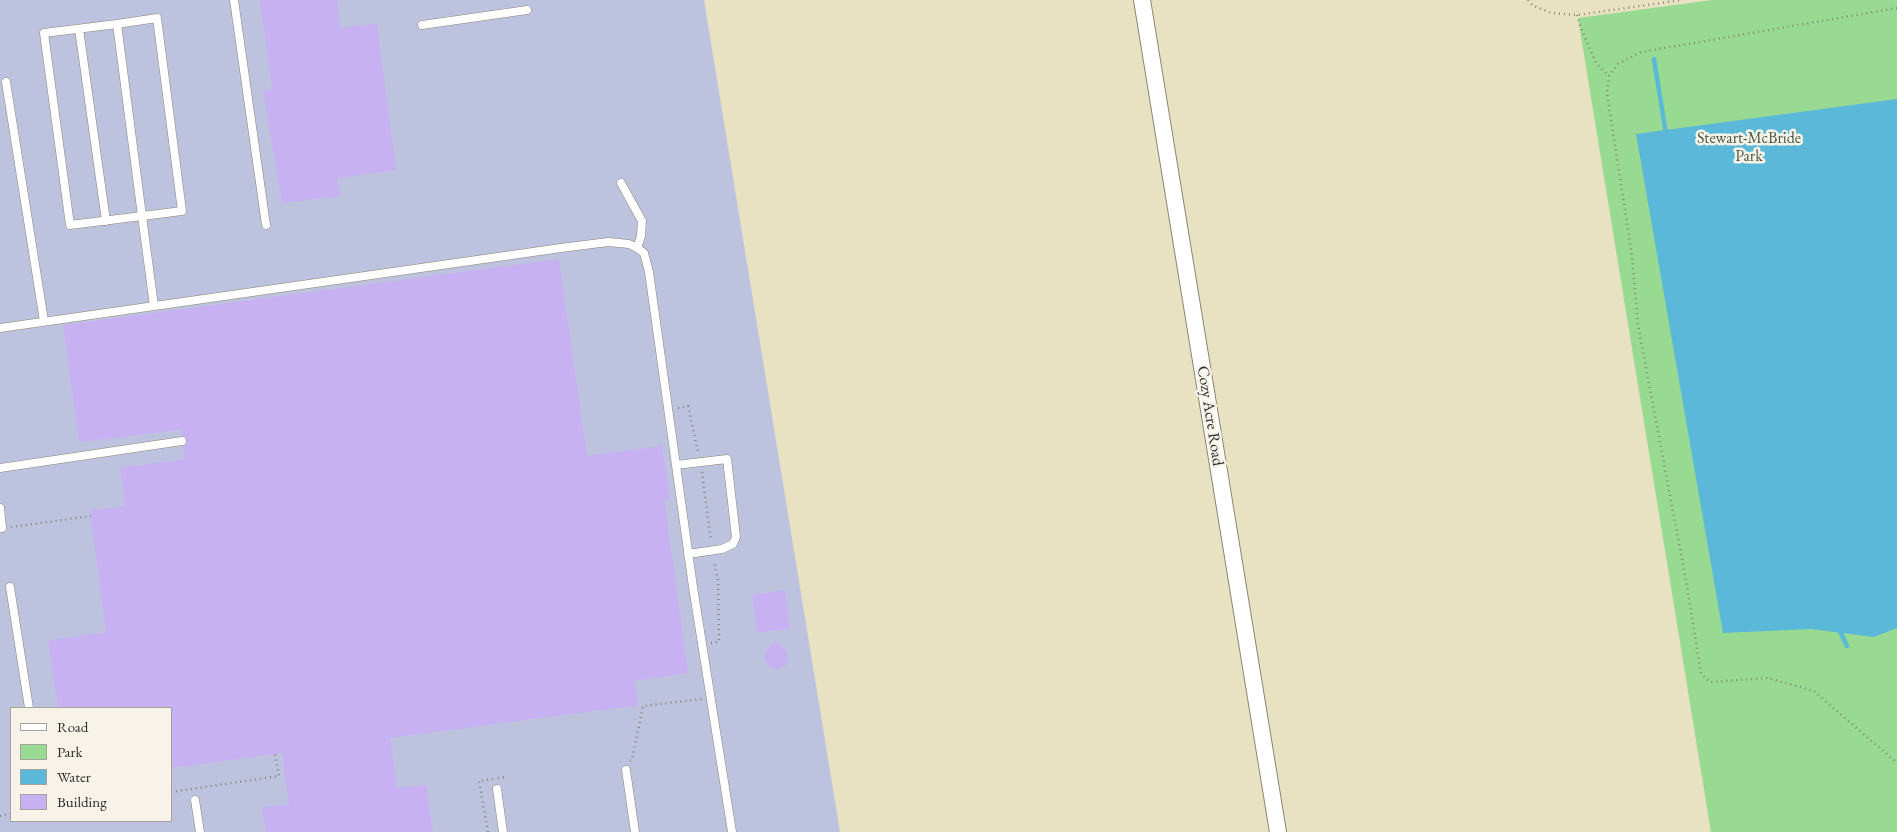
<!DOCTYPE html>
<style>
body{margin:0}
#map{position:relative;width:1897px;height:832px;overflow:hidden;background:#e9e2c2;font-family:"EB Garamond",serif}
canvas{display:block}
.legend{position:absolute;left:10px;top:707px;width:162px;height:115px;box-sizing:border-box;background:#f7f3e8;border:1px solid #a5a39c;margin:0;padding:6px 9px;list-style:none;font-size:15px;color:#2b2b2b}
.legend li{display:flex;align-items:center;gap:10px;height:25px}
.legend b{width:25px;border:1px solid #a5a39c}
</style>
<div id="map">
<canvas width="1897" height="832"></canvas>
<ul class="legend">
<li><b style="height:6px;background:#fff"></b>Road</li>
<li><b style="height:14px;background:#98da92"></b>Park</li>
<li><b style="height:14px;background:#5bb8d9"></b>Water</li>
<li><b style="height:14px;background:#c7b1f3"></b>Building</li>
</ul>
</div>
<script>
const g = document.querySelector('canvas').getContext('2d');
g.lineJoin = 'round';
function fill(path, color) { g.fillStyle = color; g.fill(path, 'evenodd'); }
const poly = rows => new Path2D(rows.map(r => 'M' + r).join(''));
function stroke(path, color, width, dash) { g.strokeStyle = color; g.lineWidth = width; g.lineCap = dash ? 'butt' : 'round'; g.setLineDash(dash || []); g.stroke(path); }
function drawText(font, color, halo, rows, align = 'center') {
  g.font = font + ' "EB Garamond",serif'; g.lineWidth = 5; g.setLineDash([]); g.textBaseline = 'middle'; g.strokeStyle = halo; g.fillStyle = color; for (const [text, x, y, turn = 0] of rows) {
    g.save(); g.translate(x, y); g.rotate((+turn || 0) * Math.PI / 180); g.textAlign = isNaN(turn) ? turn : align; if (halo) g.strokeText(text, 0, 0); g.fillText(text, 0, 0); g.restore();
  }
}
const industrial = poly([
 [0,0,704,0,840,832,0,832],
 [11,708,171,708,171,821,11,821]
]);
const green = poly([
 [1712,0,1897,0,1897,832,1711,832,1578,18]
]);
const water = poly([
 [1897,99,1897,628,1874,637,1811,629,1723,633,1636,134]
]);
const stream = poly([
 [1654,59,1666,134],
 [1838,627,1847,646]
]);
const building = poly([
 [260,0,337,0,340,28,377,24,396,170,337,178,340,196,282,203,263,91,272,89],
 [559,259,587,456,662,446,670,498,664,499,688,673,634,681,639,705,390,738,397,788,426,785,433,832,266,832,262,808,289,804,282,753,171,768,171,708,58,708,48,641,106,632,90,511,125,506,120,468,185,459,183,446,188,441,186,437,182,435,181,430,79,442,63,325],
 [785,590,790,629,757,633,752,595],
 [775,641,786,650,788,657,786,665,779,669,771,668,764,659,766,651]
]);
const path = poly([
 [1528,0,1532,5,1551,13,1577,15,1682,0],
 [1897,8,1641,52,1618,64,1609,76,1607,93,1632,256,1638,325,1687,586,1701,674,1710,682,1768,678,1814,691,1897,763],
 [1577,15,1581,28,1596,63,1609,76],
 [678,408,688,406,698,452],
 [702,472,711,541],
 [11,527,91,516],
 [711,643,719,642,718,580,714,561],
 [630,761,632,760,643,706,702,699],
 [498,778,507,777],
 [171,792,279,776,275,754],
 [0,816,11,814],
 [488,832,479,781,493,779]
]);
const lane = poly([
 [234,0,266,225],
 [117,24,157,18,182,211,70,225,44,33,117,24,142,216,154,306],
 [422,25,527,10],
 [79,29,106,221],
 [6,82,44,321],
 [621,183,642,221,641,236,637,248],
 [0,328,561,248,608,242,629,244,637,248,644,253,649,272,693,587,732,832],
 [676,465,727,459,736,537,733,544,722,549,688,554],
 [0,468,182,441],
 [0,508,2,528],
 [10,587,29,708],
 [626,770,635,832],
 [497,789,503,832],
 [195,800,200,832]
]);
const street = poly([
 [1142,0,1278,832]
]);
const parkNames = [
 ["Stewart-McBride",1749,139],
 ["Park",1749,157]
];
const streetNames = [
 ["Cozy Acre Road",1210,416,81]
];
fill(industrial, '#bdc3de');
fill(green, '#98da92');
fill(water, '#5bb8d9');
stroke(stream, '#5bb8d9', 4.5);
fill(building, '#c7b1f3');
stroke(lane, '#8a8676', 9);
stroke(street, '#8a8676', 18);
stroke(path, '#8a8676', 2.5, [1, 4]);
stroke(lane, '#fff', 8);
stroke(street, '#fff', 16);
drawText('16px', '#465745', '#f7f3e8', parkNames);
drawText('16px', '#2b2b2b', '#f7f3e8', streetNames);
</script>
